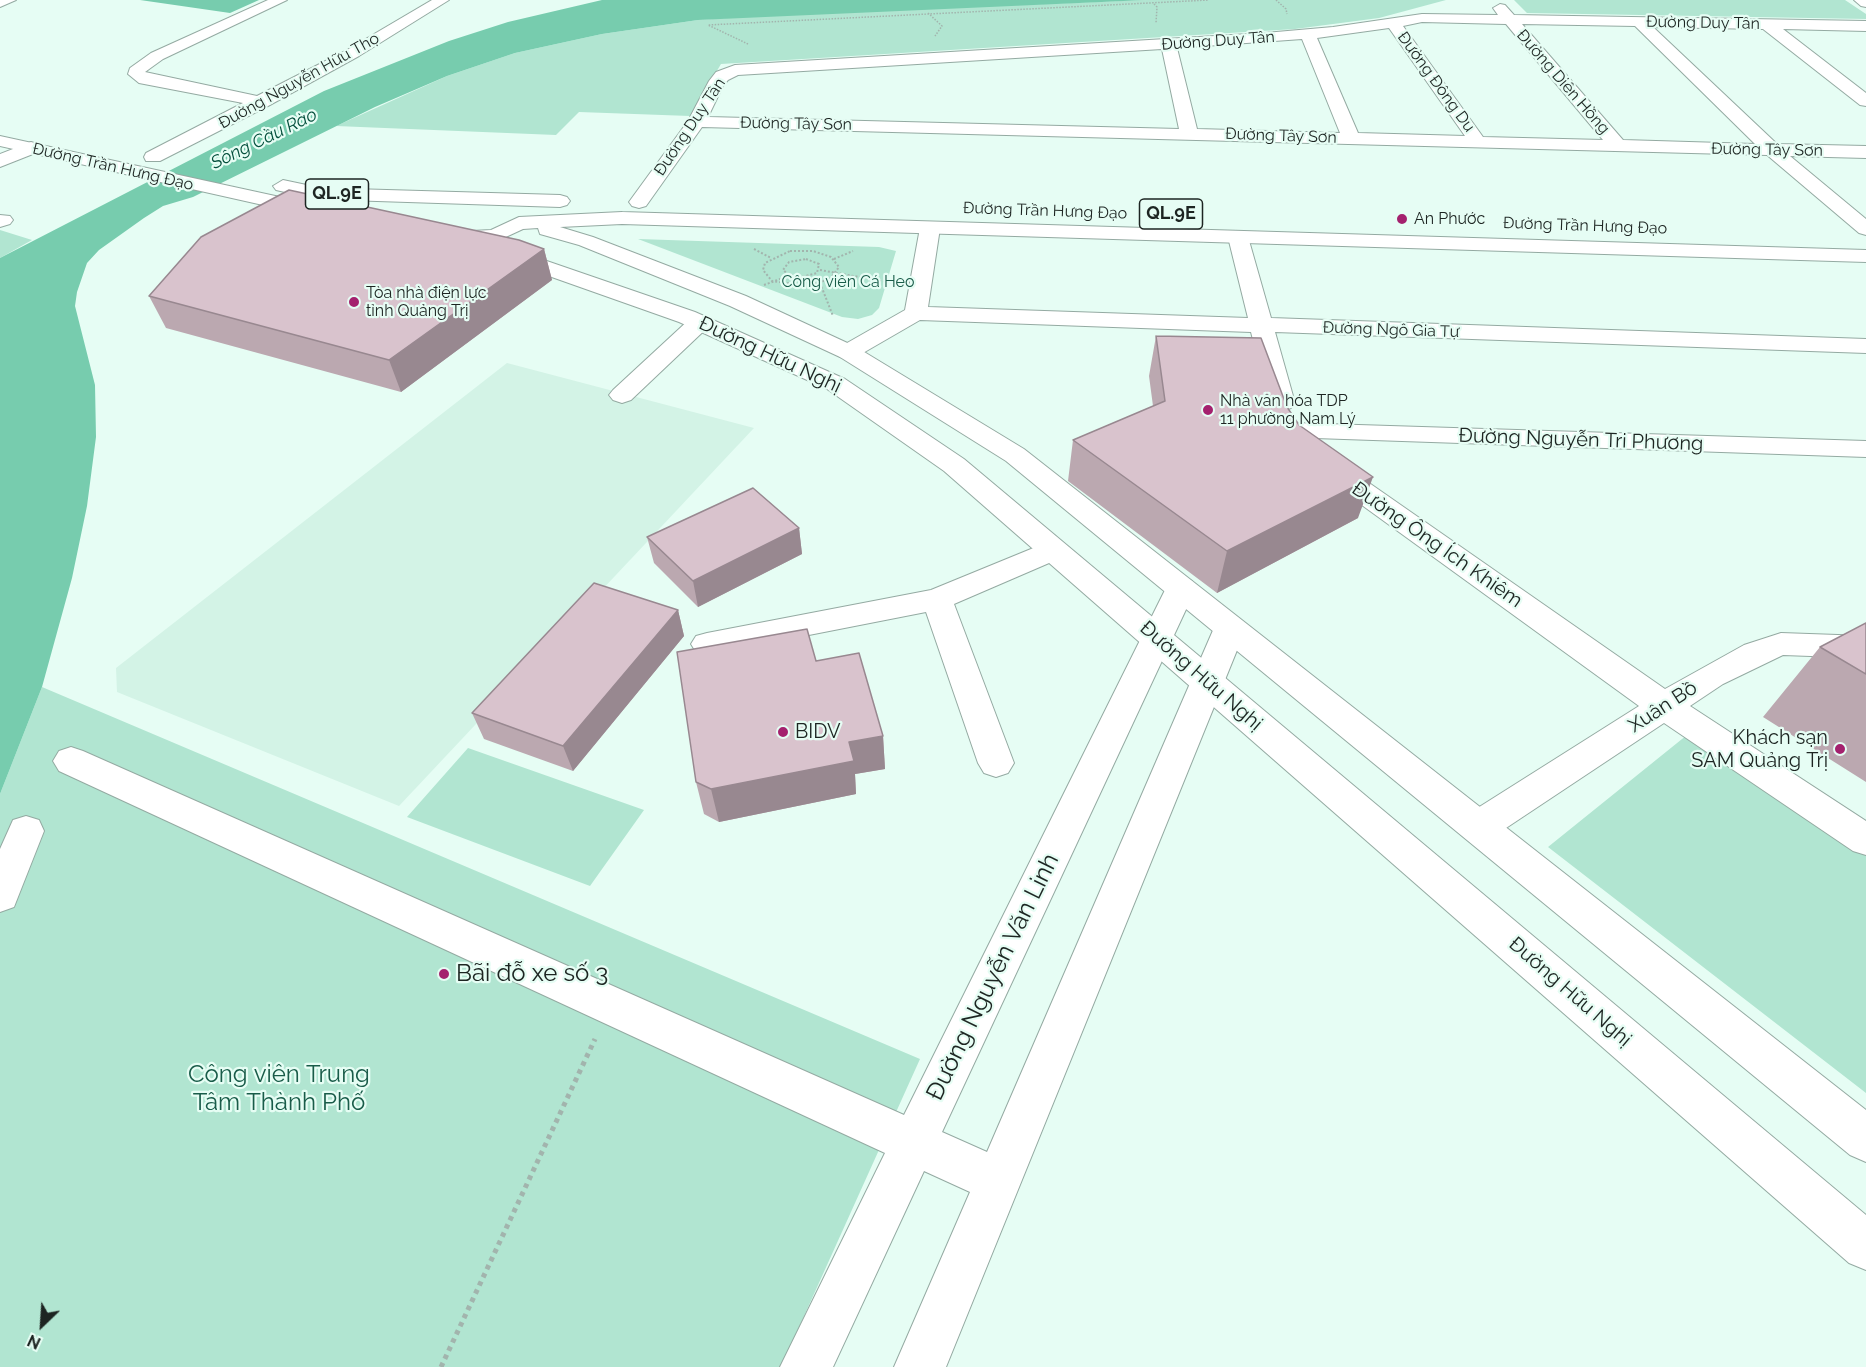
<!DOCTYPE html>
<meta charset="utf-8">
<style>
body{margin:0}
#map{position:relative;width:1866px;height:1367px;overflow:hidden;background:#e6fdf4;font-family:Raleway,sans-serif}
canvas{display:block}
.north{position:absolute;left:12px;top:1295px;width:60px;height:60px;-webkit-text-stroke:4px #e6fdf4;paint-order:stroke;rotate:205deg;font-size:16px;font-weight:700;line-height:24px;text-align:center;color:#1d2522}
.north::after{content:'';display:block;margin:auto;width:21px;height:27px;background:#1d2522;clip-path:polygon(50% 0,100% 100%,50% 72%,0 100%)}
</style>
<div id="map">
<canvas width="1866" height="1367"></canvas>
<div class="north">N</div>
</div>
<script>
const g = document.querySelector('canvas').getContext('2d');
g.lineJoin = 'round';
function fill(path, color) { g.fillStyle = color; g.fill(path, 'evenodd'); }
const poly = rows => new Path2D(rows.map(r => 'M' + r).join(''));
function stroke(path, color, width, dash) { g.strokeStyle = color; g.lineWidth = width; g.lineCap = dash ? 'butt' : 'round'; g.setLineDash(dash || []); g.stroke(path); }
function drawText(font, color, halo, rows, align = 'center') {
  g.font = font + ' Raleway,sans-serif'; g.lineWidth = 4.5; g.setLineDash([]); g.textBaseline = 'middle'; g.strokeStyle = halo; g.fillStyle = color; for (const [text, x, y, turn = 0] of rows) {
    g.save(); g.translate(x, y); g.rotate((+turn || 0) * Math.PI / 180); g.textAlign = isNaN(turn) ? turn : align; if (halo) g.strokeText(text, 0, 0); g.fillText(text, 0, 0); g.restore();
  }
}
const built = poly([
 [507,363,754,428,399,806,117,692,116,668]
]);
const green = poly([
 [1147,0,1446,0,1379,18,1295,29,721,64,690,116,579,112,556,135,336,126,447,76,515,53,602,34,698,20,787,14],
 [1514,0,1845,0,1866,14,1866,19,1527,13],
 [0,230,32,240,0,258],
 [638,239,879,247,896,251,879,308,872,315,858,319,842,317],
 [42,687,920,1059,781,1367,0,1367,0,794],
 [1687,735,1866,855,1866,1093,1548,847],
 [468,748,644,810,590,886,407,817]
]);
const water = poly([
 [140,0,259,0,230,13],
 [602,0,1146,0,698,20,602,34,515,53,447,76,375,107,193,197,163,206,144,218,99,250,87,263,77,292,75,306,95,385,96,437,87,506,72,578,42,687,0,794,0,258,324,91,449,41,508,22]
]);
const pathFar2 = poly([
 [1276,0,1286,9,1287,14],
 [1154,4,1157,7,1156,23],
 [928,13,942,26,935,36],
 [748,44,708,25,1209,0]
]);
const pathFar1 = poly([
 [754,249,771,258],
 [790,251,813,251,831,257,839,267,830,279,808,286,772,281,763,270,765,263,790,251],
 [806,259,819,264,817,273,801,277,789,275,783,270,789,262,806,259],
 [834,259,853,251],
 [820,270,893,283],
 [820,283,833,316],
 [764,285,788,276]
]);
const path = poly([
 [441,1367,595,1039]
]);
const minor = poly([
 [0,0,16,0,0,7,0,0],
 [268,0,287,0,163,59,145,72,257,96,347,50,432,0,449,0,359,56,268,106,160,161,146,161,144,157,146,153,243,103,139,83,128,74,130,68,151,53,268,0],
 [1854,0,1866,0,1866,7,1861,6,1854,0],
 [1500,4,1505,5,1514,15,1866,21,1866,31,1783,29,1866,93,1866,106,1860,105,1763,29,1653,27,1777,144,1866,146,1866,158,1790,156,1866,219,1866,235,1859,233,1767,155,702,127,646,206,639,208,632,206,629,202,688,121,709,81,716,72,735,65,1265,33,1333,27,1422,14,1498,15,1493,8,1500,4],
 [1422,22,1506,24,1603,140,1483,137,1403,26,1422,22],
 [1522,24,1635,26,1755,144,1623,140,1522,24],
 [1389,28,1465,136,1358,133,1317,38,1389,28],
 [1302,39,1340,133,1197,129,1177,48,1302,39],
 [1162,49,1179,129,708,117,723,86,728,80,738,75,1162,49],
 [31,142,38,144,40,148,38,152,0,167,0,154,31,142],
 [0,215,10,216,13,220,10,224,0,227,0,215],
 [930,222,937,224,940,228,928,307,1248,318,1228,237,1231,233,1238,231,1245,233,1248,237,1271,318,1866,339,1866,353,1275,332,1295,403,1291,408,1282,411,1273,408,1269,403,1251,332,920,320,856,357,848,359,840,357,836,352,840,347,905,310,920,228,923,224,930,222],
 [700,315,708,317,712,322,708,327,631,400,622,403,613,400,609,395,613,390,692,317,700,315],
 [1295,423,1866,441,1866,457,1286,437,1282,431,1286,425,1295,423],
 [1329,460,1339,462,1665,689,1744,645,1781,633,1866,636,1866,658,1783,655,1723,684,1690,706,1866,821,1866,855,1853,851,1664,723,1491,838,1478,842,1465,838,1460,827,1465,816,1639,706,1319,474,1315,468,1319,462,1329,460],
 [1053,540,1063,543,1068,550,1063,557,954,604,1014,763,1008,773,996,777,984,773,978,763,926,612,707,655,696,652,691,644,696,636,707,633,931,590,1053,540],
 [1181,578,1192,581,1196,588,942,1132,987,1152,1214,628,1219,620,1230,617,1241,620,1246,628,946,1367,894,1367,970,1192,924,1171,833,1367,780,1367,885,1153,59,771,53,761,59,751,71,747,83,751,904,1115,1166,588,1170,581,1181,578],
 [26,816,39,820,44,831,14,907,0,912,0,849,13,820,26,816]
]);
const major = poly([
 [0,136,312,204,319,206,322,210,319,214,312,216,0,146,0,136],
 [283,180,316,187,352,189,560,195,567,197,570,201,567,205,560,207,316,199,276,190,273,186,283,180],
 [622,212,1866,250,1866,262,622,224,560,227,593,237,746,296,856,347,1024,449,1866,1110,1866,1162,1850,1155,1006,461,840,357,730,306,579,245,540,234,538,228,523,229,495,242,453,244,446,242,443,238,446,234,453,232,491,230,519,217,622,212],
 [506,247,695,312,845,379,964,459,1866,1215,1866,1270,1849,1263,944,471,827,389,679,322,498,258,495,253,498,248,506,247]
]);
const wall = poly([
 [544,249,552,280,401,392,166,328,149,296],
 [1156,336,1287,407,1358,518,1217,593,1068,481,1073,440,1153,406,1149,376],
 [799,528,802,554,698,607,654,563,647,537],
 [678,610,684,636,573,771,484,739,472,713],
 [1866,623,1866,782,1763,717,1820,647],
 [816,661,883,736,885,769,855,774,856,794,719,822,704,814,696,782]
]);
const shadedWall = poly([
 [544,249,552,280,401,392,389,360],
 [1373,477,1358,518,1217,593,1227,551],
 [799,528,802,554,698,607,693,581],
 [678,610,684,636,573,771,563,746],
 [883,736,885,769,855,774,856,794,719,822,711,789,849,742]
]);
const building = poly([
 [289,190,519,240,544,249,389,360,149,296,201,237,289,190],
 [1156,336,1261,338,1287,407,1299,425,1373,477,1227,551,1073,440,1165,401,1156,336],
 [753,488,799,528,693,581,647,537,753,488],
 [594,583,678,610,563,746,472,713,594,583],
 [1866,623,1866,674,1820,647,1866,623],
 [807,629,816,661,859,653,883,736,849,742,854,761,711,789,696,782,677,652,807,629]
]);
const markers = [
 [1402,219,6,"#a4216e"],
 [354,302,6,"#a4216e"],
 [1208,410,6,"#a4216e"],
 [783,732,6,"#a4216e"],
 [1840,749,6,"#a4216e"],
 [444,974,6,"#a4216e"]
];
const farStreetnames = [
 ["Đường Duy Tân",1703,23,1],
 ["Đường Duy Tân",1218,41,-4],
 ["Đường Nguyễn Hữu Thọ",299,81,-29],
 ["Đường Đông Du",1436,82,54],
 ["Đường Diên Hồng",1563,82,49],
 ["Đường Tây Sơn",796,124,1],
 ["Đường Duy Tân",690,127,-56],
 ["Đường Tây Sơn",1281,136,2],
 ["Đường Tây Sơn",1767,150,1],
 ["Đường Trần Hưng Đạo",113,167,13],
 ["Đường Trần Hưng Đạo",1045,211,2],
 ["Đường Trần Hưng Đạo",1585,226,2],
 ["Đường Ngô Gia Tự",1391,330,2]
];
const farPoinames = [
 ["An Phước",1414,219],
 ["Tòa nhà điện lực",366,293],
 ["tỉnh Quảng Trị",366,311],
 ["Nhà văn hóa TDP",1220,401],
 ["11 phường Nam Lý",1220,419]
];
const farParknames = [
 ["Công viên Cá Heo",848,282]
];
const farWaternames = [
 ["Sông Cầu Rào",264,139,-26]
];
const shields = [
 [337,194,63],
 [1171,214,63]
];
const shieldNames = [
 ["QL.9E",337,194],
 ["QL.9E",1171,214]
];
const streetNames = [
 ["Đường Hữu Nghị",770,355,25],
 ["Đường Nguyễn Tri Phương",1581,440,2],
 ["Đường Ông Ích Khiêm",1437,545,35],
 ["Đường Hữu Nghị",1201,676,41],
 ["Xuân Bồ",1663,707,-33],
 ["Đường Hữu Nghị",1570,992,41]
];
const poiNames = [
 ["BIDV",795,732],
 ["Khách sạn",1828,738,"right"],
 ["SAM Quảng Trị",1828,761,"right"]
];
const nearPoinames = [
 ["Bãi đỗ xe số 3",456,974]
];
const nearStreetnames = [
 ["Đường Nguyễn Văn Linh",993,977,-64]
];
const nearParknames = [
 ["Công viên Trung",279,1075],
 ["Tâm Thành Phố",279,1103]
];
fill(built, '#d3f3e6');
fill(green, '#b1e5d1');
fill(water, '#77ccae');
stroke(minor, '#94aaa2', 2);
stroke(major, '#94aaa2', 2);
stroke(pathFar2, '#a2b4ad', 1.5, [1.5, 1.5]);
stroke(pathFar1, '#a2b4ad', 2, [2, 2]);
stroke(path, '#a2b4ad', 5, [4.5, 4.5]);
fill(minor, '#fff');
fill(major, '#fff');
fill(wall, '#bba8b0');
fill(shadedWall, '#988890');
fill(building, '#d9c3cd');
stroke(building, '#988890', 1.5);
for (const [x, y, r, color] of markers) { const dot = new Path2D(); dot.arc(x, y, r, 0, 2 * Math.PI); g.fillStyle = color; g.fill(dot); stroke(dot, '#e6fdf4', 2); }
drawText('16px', '#1d2522', '#e6fdf4', farStreetnames);
drawText('16px', '#1d2522', '#e6fdf4', farPoinames, 'left');
drawText('16px', '#195c49', '#e6fdf4', farParknames);
drawText('italic 18px', '#044f3c', '#e6fdf4', farWaternames);
for (const [x, y, w] of shields) { const box = new Path2D(); box.roundRect(x - w / 2, y - 15, w, 30, 4.5); g.fillStyle = '#e6fdf4'; g.fill(box); stroke(box, '#1d2522', 1.5); }
drawText('bold 18px', '#1d2522', null, shieldNames);
drawText('20px', '#1d2522', '#e6fdf4', streetNames);
drawText('20px', '#1d2522', '#e6fdf4', poiNames, 'left');
drawText('24px', '#1d2522', '#e6fdf4', nearPoinames, 'left');
drawText('24px', '#1d2522', '#e6fdf4', nearStreetnames);
drawText('24px', '#195c49', '#e6fdf4', nearParknames);
</script>
